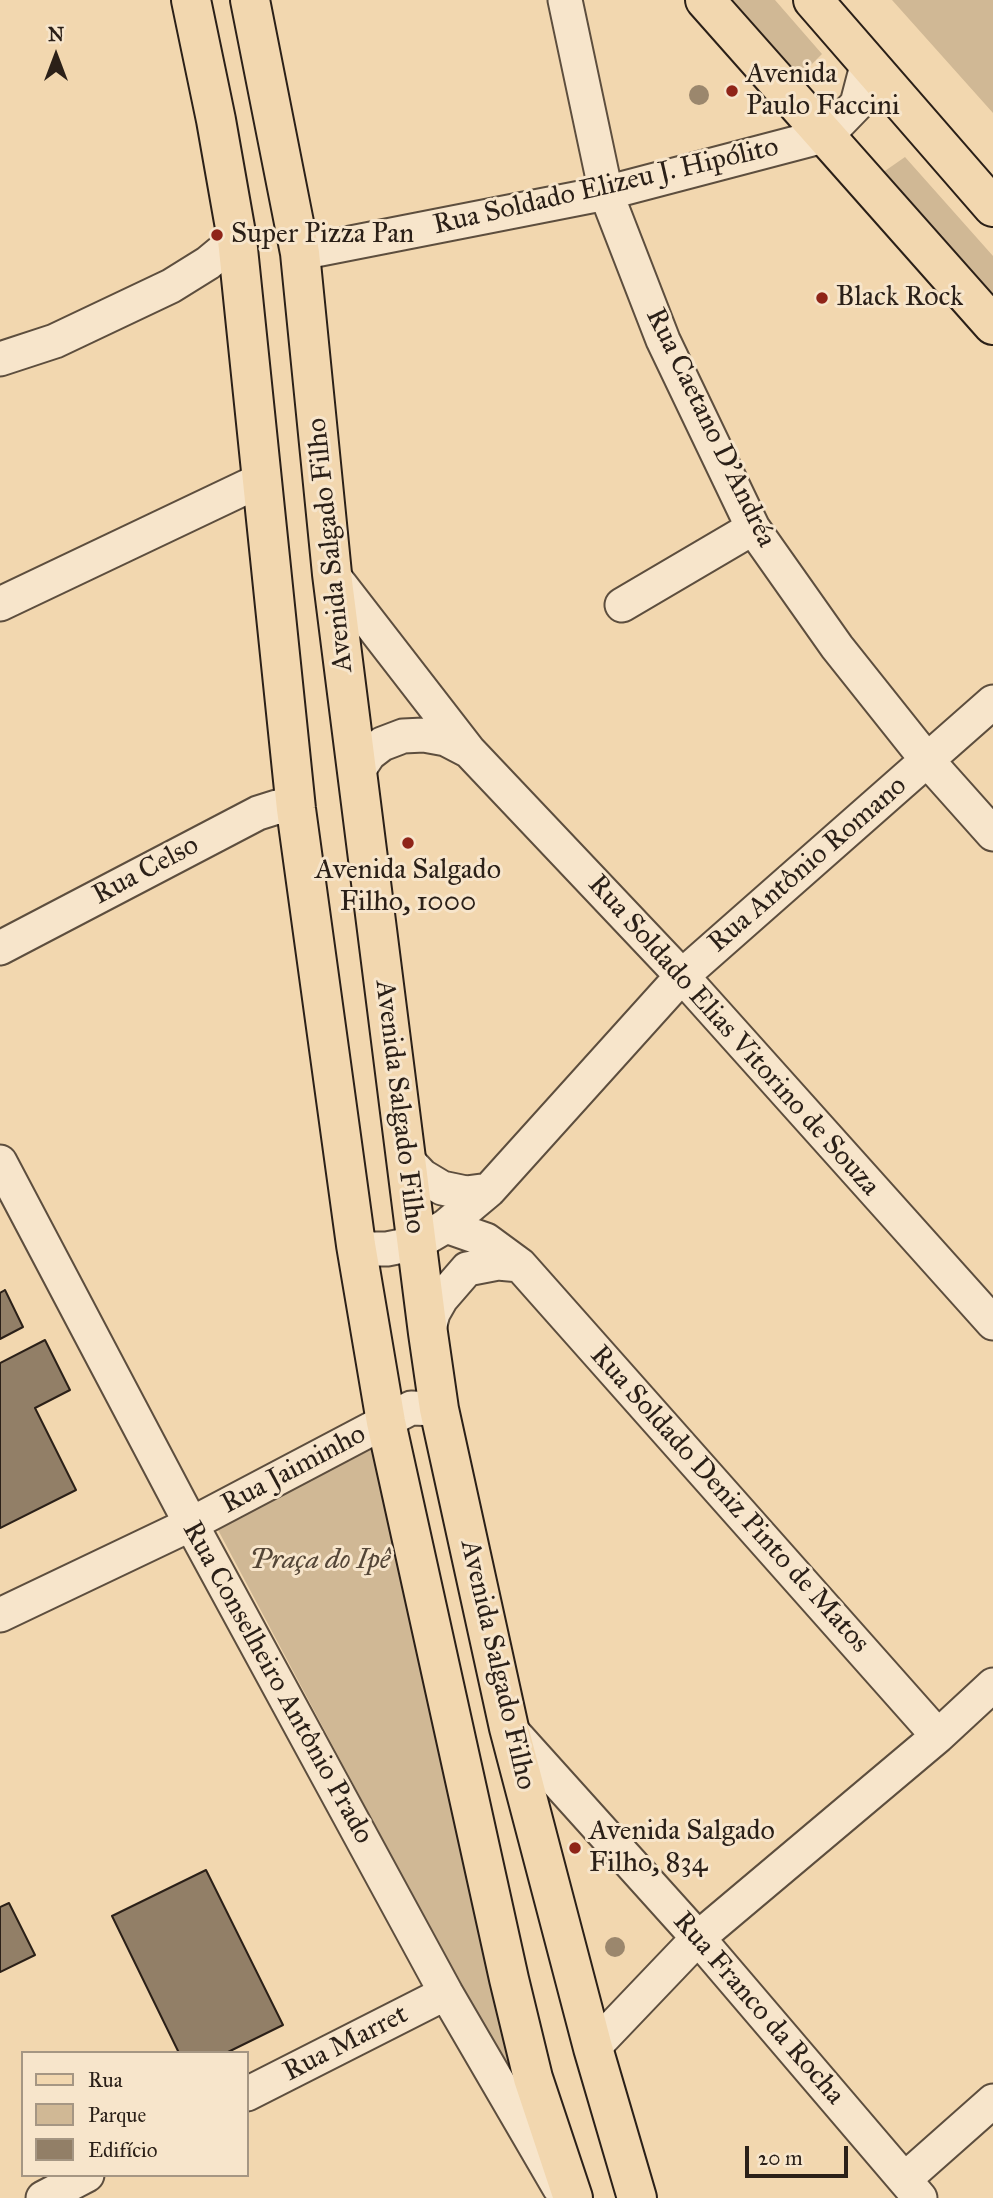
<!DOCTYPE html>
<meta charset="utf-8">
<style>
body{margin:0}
#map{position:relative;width:993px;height:2198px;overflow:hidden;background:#f2d7af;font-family:"IM FELL Great Primer",serif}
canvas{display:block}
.legend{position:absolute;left:21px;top:2051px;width:228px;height:126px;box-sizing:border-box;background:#f7e5cb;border:2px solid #a59683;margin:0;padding:9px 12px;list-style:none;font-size:21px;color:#2b2018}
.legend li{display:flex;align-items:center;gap:14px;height:35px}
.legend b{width:35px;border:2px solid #a59683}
.north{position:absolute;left:21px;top:21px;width:70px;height:70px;-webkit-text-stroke:5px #f7e5cb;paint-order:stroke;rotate:0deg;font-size:19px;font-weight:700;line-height:28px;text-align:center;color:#2b2018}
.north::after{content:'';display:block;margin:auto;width:24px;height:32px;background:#2b2018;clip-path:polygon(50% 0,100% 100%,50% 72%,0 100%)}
.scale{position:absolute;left:745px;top:2146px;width:103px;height:32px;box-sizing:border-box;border:4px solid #2b2018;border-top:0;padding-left:9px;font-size:21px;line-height:24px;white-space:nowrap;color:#2b2018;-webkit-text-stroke:5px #f7e5cb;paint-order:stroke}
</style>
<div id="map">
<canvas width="993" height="2198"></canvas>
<ul class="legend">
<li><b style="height:9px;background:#f2d7af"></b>Rua</li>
<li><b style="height:19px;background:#d0b895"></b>Parque</li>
<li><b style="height:19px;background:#927f67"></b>Edifício</li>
</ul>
<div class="north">N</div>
<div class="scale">20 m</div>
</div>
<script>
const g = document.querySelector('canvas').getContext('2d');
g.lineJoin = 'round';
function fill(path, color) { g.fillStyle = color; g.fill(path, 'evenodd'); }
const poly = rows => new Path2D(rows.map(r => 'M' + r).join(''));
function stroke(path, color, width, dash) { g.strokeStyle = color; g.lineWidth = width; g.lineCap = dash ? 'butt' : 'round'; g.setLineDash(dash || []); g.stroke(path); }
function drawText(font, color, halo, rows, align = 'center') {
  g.font = font + ' "IM FELL Great Primer",serif'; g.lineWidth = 6; g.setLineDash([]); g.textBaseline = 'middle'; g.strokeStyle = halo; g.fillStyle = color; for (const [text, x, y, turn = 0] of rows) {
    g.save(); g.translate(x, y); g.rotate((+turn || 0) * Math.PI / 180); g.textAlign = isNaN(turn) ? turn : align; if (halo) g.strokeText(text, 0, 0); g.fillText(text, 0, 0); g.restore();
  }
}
const green = poly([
 [733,0,775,0,822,54,800,76],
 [892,0,993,0,993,113],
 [905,157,993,256,993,299,882,173],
 [374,1448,518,2094,217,1528]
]);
const building = poly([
 [5,1290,23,1327,0,1339,0,1293,5,1290],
 [45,1340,70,1390,35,1408,76,1490,0,1528,0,1363,45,1340],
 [206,1870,283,2025,226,2053,179,2053,112,1916,206,1870],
 [9,1903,35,1955,0,1972,0,1907,9,1903]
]);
const minor = poly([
 [565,0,606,193,663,340,753,528,837,647,927,760,993,834],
 [300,253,606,193,827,135,857,104,868,62],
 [0,359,55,341,171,286,208,263,237,239],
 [332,574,469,751,682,976,993,1323],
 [0,604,263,479],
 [622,605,753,528],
 [357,772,369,754,382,744,403,736,424,735,446,739,469,751],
 [0,948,258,813,277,807,296,809],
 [406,1159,422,1176,442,1188,466,1193,489,1190],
 [0,1162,191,1524,446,1993,559,2187],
 [446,1226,486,1240,520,1265,938,1736],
 [356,1245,372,1249,387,1249,417,1243,446,1226,489,1190,682,976,993,702],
 [428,1333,433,1313,441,1299,467,1269,498,1263,520,1265],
 [0,1615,191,1524,411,1408,439,1409],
 [509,1728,698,1938,920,2198],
 [593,2048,698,1938,938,1736,993,1685],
 [247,2094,446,1993],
 [905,2179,993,2101],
 [43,2198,87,2175]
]);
const major = poly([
 [191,0,216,120,237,239,296,809,356,1245,386,1422,509,1979,533,2078,573,2198],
 [250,0,300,253,332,574,428,1333,439,1409,509,1728,593,2048,637,2198],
 [705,0,993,325],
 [813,0,993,207]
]);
const trees = [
 [699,95],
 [615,1947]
];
const markers = [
 [732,91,7,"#8f2418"],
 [217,235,7,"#8f2418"],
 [822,298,7,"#8f2418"],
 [408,843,7,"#8f2418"],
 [575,1848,7,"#8f2418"]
];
const poiNames = [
 ["Avenida",746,75],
 ["Paulo Faccini",746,107],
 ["Super Pizza Pan",231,235],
 ["Black Rock",836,298],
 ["Avenida Salgado",408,871,"center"],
 ["Filho, 1000",408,903,"center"],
 ["Avenida Salgado",589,1832],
 ["Filho, 834",589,1864]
];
const streetNames = [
 ["Rua Soldado Elizeu J. Hipólito",606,187,-13],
 ["Rua Caetano D'Andréa",710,428,64],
 ["Avenida Salgado Filho",331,545,-96],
 ["Rua Antônio Romano",808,865,-41],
 ["Rua Celso",146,871,-28],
 ["Rua Soldado Elias Vitorino de Souza",733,1036,48],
 ["Avenida Salgado Filho",399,1107,83],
 ["Rua Jaiminho",294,1470,-28],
 ["Rua Soldado Deniz Pinto de Matos",729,1500,48],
 ["Avenida Salgado Filho",497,1665,77],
 ["Rua Conselheiro Antônio Prado",277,1683,61],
 ["Rua Franco da Rocha",758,2009,49],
 ["Rua Marret",346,2044,-27]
];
const parkNames = [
 ["Praça do Ipê",320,1561]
];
fill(green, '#d0b895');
fill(building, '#927f67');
stroke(building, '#2b2018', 2);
stroke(minor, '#5d4e3e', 37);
stroke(major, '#2b2018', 42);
stroke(minor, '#f7e5cb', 33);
stroke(major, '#f2d7af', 38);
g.fillStyle = '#9b876d';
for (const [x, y] of trees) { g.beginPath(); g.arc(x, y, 10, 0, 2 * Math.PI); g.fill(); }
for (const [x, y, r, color] of markers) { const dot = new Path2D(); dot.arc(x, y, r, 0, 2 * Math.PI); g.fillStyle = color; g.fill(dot); stroke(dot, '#f7e5cb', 2.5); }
drawText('28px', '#2b2018', '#f7e5cb', poiNames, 'left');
drawText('28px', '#2b2018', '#f7e5cb', streetNames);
drawText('italic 28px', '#544637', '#f7e5cb', parkNames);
</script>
